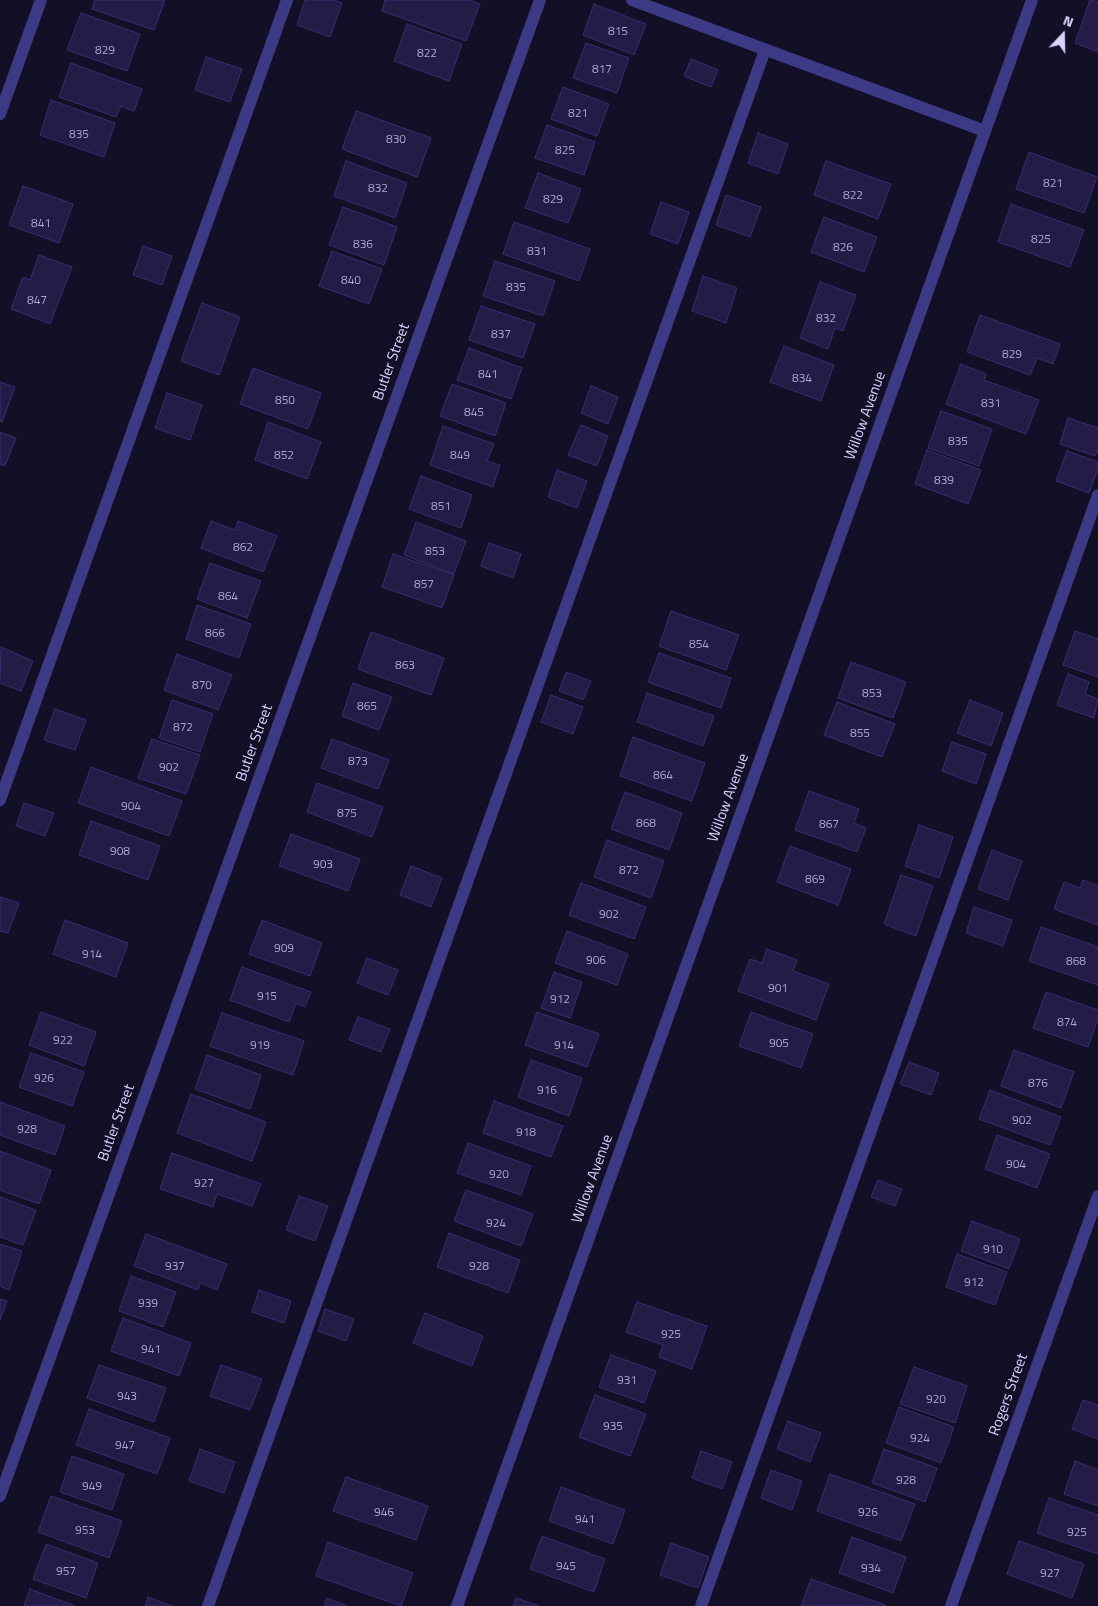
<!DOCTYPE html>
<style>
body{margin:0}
#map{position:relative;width:1098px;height:1606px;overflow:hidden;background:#130f26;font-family:"Titillium Web",sans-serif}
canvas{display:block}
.north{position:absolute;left:1038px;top:10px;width:50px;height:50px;-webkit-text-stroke:4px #130f26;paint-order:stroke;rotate:21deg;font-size:14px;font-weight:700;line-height:20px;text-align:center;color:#d9d4ff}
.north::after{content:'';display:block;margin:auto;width:18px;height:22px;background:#d9d4ff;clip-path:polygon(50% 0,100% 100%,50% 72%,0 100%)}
</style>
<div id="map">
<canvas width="1098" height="1606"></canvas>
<div class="north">N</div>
</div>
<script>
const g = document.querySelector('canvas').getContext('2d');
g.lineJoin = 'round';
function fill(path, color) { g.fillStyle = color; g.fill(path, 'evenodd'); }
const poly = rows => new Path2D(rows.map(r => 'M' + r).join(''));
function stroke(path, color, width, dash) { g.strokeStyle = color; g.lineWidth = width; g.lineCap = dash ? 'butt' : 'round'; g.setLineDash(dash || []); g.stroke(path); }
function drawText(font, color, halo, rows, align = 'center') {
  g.font = font + ' "Titillium Web",sans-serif'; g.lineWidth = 5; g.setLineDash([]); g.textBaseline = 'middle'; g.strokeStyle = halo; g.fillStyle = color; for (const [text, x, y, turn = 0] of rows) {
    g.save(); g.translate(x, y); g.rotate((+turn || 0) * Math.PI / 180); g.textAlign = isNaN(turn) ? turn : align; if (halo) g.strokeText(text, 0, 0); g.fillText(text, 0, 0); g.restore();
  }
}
const building = poly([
 [95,0,165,0,154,30,92,9,95,0],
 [305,0,333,0,342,3,330,37,297,25,305,0],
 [385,0,470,0,480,4,466,41,382,11,385,0],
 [1090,0,1098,2,1098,52,1075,43,1090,0],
 [594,4,646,24,634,55,583,35,594,4],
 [81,13,140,34,127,71,67,50,81,13],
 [407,24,462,44,449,81,394,61,407,24],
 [586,43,629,58,617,93,573,78,586,43],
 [206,57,242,69,230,102,195,90,206,57],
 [691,59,718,70,711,87,684,76,691,59],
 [71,63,142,89,134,111,121,106,116,117,59,97,71,63],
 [563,87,609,104,597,136,551,119,563,87],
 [51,100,115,123,104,157,40,135,51,100],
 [356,111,431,138,417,177,342,149,356,111],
 [547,125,595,142,584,175,535,158,547,125],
 [758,133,788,144,778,174,748,163,758,133],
 [1029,152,1097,177,1084,213,1016,189,1029,152],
 [346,161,407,183,395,218,334,196,346,161],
 [826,161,891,184,878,219,814,195,826,161],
 [538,173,581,189,568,223,525,208,538,173],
 [23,186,73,204,59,243,9,225,23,186],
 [726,195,761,207,750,237,716,225,726,195],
 [661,202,689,212,678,244,650,234,661,202],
 [1011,204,1084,230,1070,267,998,242,1011,204],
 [343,207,397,227,384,265,329,245,343,207],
 [824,217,877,237,864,272,811,252,824,217],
 [514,222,590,249,579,281,503,254,514,222],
 [143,246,172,256,162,285,133,275,143,246],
 [332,251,382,269,369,304,319,286,332,251],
 [39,255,72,267,50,324,11,309,23,277,30,280,39,255],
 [495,261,555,281,543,316,483,296,495,261],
 [703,276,737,288,726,323,692,311,703,276],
 [820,282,856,295,843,331,835,328,828,349,800,338,820,282],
 [202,303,240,317,219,375,181,361,202,303],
 [481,306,535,324,523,358,469,340,481,306],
 [980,315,1060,344,1053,364,1037,358,1030,375,967,352,980,315],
 [784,346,834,365,821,401,770,382,784,346],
 [469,348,522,368,511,399,457,380,469,348],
 [961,364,986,374,984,380,1039,400,1026,434,946,404,961,364],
 [253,368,321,393,308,429,240,404,253,368],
 [0,382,15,387,2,422,0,421,0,382],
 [452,384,506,403,495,436,440,416,452,384],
 [591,386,618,397,608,424,581,413,591,386],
 [167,393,202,405,190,440,155,428,167,393],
 [941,411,992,429,979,466,928,448,941,411],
 [1068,418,1098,428,1098,449,1095,456,1060,444,1068,418],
 [268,422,321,442,307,479,255,460,268,422],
 [581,425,608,436,597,466,568,455,581,425],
 [443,426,494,444,487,461,500,465,493,487,430,465,443,426],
 [0,432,16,438,5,466,0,464,0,432],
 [927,450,981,470,968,504,915,484,927,450],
 [1067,451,1098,462,1098,469,1089,493,1056,481,1067,451],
 [557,470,587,481,577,508,548,497,557,470],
 [421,476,472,495,461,528,409,509,421,476],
 [211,521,235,530,238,521,277,536,263,572,201,548,211,521],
 [416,522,466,541,454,574,404,555,416,522],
 [489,543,521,554,513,578,481,566,489,543],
 [393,554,454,575,442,608,382,587,393,554],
 [210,563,261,581,247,618,197,599,210,563],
 [197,605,251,624,239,658,186,639,197,605],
 [671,611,739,635,726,670,659,646,671,611],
 [1075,631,1098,639,1098,677,1063,665,1075,631],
 [371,632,444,658,431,695,358,669,371,632],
 [1,647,33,661,21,691,0,683,1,647],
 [659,653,731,678,721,708,648,682,659,653],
 [177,654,232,675,218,710,164,690,177,654],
 [851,662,906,682,893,718,838,698,851,662],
 [566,672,591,681,583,700,559,691,566,672],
 [1068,674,1089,682,1085,694,1098,699,1094,718,1057,705,1068,674],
 [353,683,392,697,379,730,342,716,353,683],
 [647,693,714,716,703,746,637,722,647,693],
 [551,695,583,707,573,734,541,722,551,695],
 [172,700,213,714,200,752,159,738,172,700],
 [970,700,1003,713,991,746,957,733,970,700],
 [837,702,895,724,882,757,824,735,837,702],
 [55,709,86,720,75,750,44,740,55,709],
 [633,737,705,763,692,801,620,776,633,737],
 [152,739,200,755,186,794,138,778,152,739],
 [332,739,389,760,378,789,321,768,332,739],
 [952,742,986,754,976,784,942,771,952,742],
 [91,767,182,801,169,836,78,803,91,767],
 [317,783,383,807,372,837,307,812,317,783],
 [809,791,859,809,854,823,866,828,857,852,795,830,809,791],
 [625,792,682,813,669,850,611,829,625,792],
 [24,803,54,813,45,836,16,826,24,803],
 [91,821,160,846,148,880,79,855,91,821],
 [919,825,953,837,939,878,905,866,919,825],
 [291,834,360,859,348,891,279,866,291,834],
 [607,840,664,861,651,898,594,877,607,840],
 [790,846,851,869,838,905,777,882,790,846],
 [992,850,1022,861,1008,900,978,889,992,850],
 [411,866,442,878,431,907,400,895,411,866],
 [901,875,933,886,916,936,884,924,901,875],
 [1083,880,1098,886,1098,925,1054,909,1064,882,1080,888,1083,880],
 [581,883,646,907,634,939,569,915,581,883],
 [0,897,19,903,8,933,0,931,0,897],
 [974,907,1012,920,1003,946,966,933,974,907],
 [65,920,128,943,116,977,53,954,65,920],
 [262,920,322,943,310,976,249,954,262,920],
 [1041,927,1098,947,1098,985,1029,961,1041,927],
 [567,931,628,954,617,985,555,963,567,931],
 [767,949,797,960,793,971,829,984,816,1020,738,991,750,959,762,963,767,949],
 [367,958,398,970,388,995,357,983,367,958],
 [242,967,311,992,305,1007,296,1003,289,1022,230,1000,242,967],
 [554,972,582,982,570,1018,541,1008,554,972],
 [1046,992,1098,1010,1098,1019,1088,1047,1033,1028,1046,992],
 [41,1012,96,1032,84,1066,29,1045,41,1012],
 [537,1012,599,1034,587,1067,525,1045,537,1012],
 [751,1012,813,1034,801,1068,739,1046,751,1012],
 [222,1013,304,1041,293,1075,210,1046,222,1013],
 [358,1017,390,1029,381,1052,349,1040,358,1017],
 [1014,1050,1074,1072,1061,1108,1001,1086,1014,1050],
 [31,1053,84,1072,72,1106,19,1087,31,1053],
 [207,1055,261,1075,250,1109,195,1089,207,1055],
 [531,1060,582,1078,569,1116,518,1097,531,1060],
 [909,1062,939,1073,931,1095,900,1084,909,1062],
 [990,1090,1061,1117,1050,1145,979,1119,990,1090],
 [191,1094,266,1122,252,1161,177,1133,191,1094],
 [494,1101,563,1126,551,1157,483,1133,494,1101],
 [0,1102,65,1126,55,1155,0,1135,0,1102],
 [997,1135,1050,1154,1037,1188,985,1169,997,1135],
 [468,1143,531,1166,521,1195,457,1173,468,1143],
 [0,1151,51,1170,39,1204,0,1190,0,1151],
 [172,1153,261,1184,252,1206,217,1194,213,1207,160,1189,172,1153],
 [878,1180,902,1189,895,1206,871,1197,878,1180],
 [466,1190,533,1214,521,1246,454,1221,466,1190],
 [299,1196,328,1206,315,1241,286,1230,299,1196],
 [0,1197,36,1210,23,1245,0,1237,0,1197],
 [972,1221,1020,1239,1009,1269,961,1251,972,1221],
 [449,1233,520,1260,508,1293,437,1267,449,1233],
 [146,1234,227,1264,217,1290,200,1283,198,1290,134,1266,146,1234],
 [0,1244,22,1251,9,1290,0,1286,0,1244],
 [957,1254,1007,1272,995,1305,946,1287,957,1254],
 [131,1276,176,1292,163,1327,119,1311,131,1276],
 [259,1290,291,1301,284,1323,252,1312,259,1290],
 [0,1299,7,1301,0,1320,0,1299],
 [637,1302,707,1326,692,1369,659,1357,663,1345,626,1332,637,1302],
 [325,1309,354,1319,346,1341,318,1331,325,1309],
 [425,1313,483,1336,472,1366,413,1343,425,1313],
 [123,1318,191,1343,179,1376,111,1351,123,1318],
 [611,1355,656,1371,644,1403,599,1387,611,1355],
 [99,1365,166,1388,154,1422,87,1398,99,1365],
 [221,1365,262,1379,250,1410,210,1396,221,1365],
 [914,1367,967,1386,955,1423,900,1404,914,1367],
 [595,1395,646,1414,630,1456,579,1437,595,1395],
 [1083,1400,1098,1405,1098,1439,1072,1429,1083,1400],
 [899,1407,954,1427,941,1463,886,1443,899,1407],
 [89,1409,170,1438,157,1474,76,1445,89,1409],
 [788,1421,821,1433,810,1462,777,1449,788,1421],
 [200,1449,235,1462,224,1493,189,1481,200,1449],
 [884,1449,937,1468,925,1502,872,1483,884,1449],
 [701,1451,732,1462,722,1489,692,1478,701,1451],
 [72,1456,124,1474,112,1510,60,1492,72,1456],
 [1075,1461,1098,1470,1098,1506,1064,1494,1075,1461],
 [771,1470,802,1481,792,1510,761,1498,771,1470],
 [830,1474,915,1504,901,1541,817,1511,830,1474],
 [346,1477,428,1506,416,1540,333,1511,346,1477],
 [561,1487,625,1510,613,1544,549,1521,561,1487],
 [51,1496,122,1521,109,1558,38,1532,51,1496],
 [1049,1498,1098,1515,1098,1554,1037,1533,1049,1498],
 [542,1536,605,1559,594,1592,530,1569,542,1536],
 [852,1537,906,1557,893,1593,839,1573,852,1537],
 [1019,1541,1084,1564,1072,1598,1007,1574,1019,1541],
 [328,1542,413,1573,401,1606,316,1576,328,1542],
 [671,1543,709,1557,698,1588,660,1575,671,1543],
 [46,1544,98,1563,86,1598,33,1579,46,1544],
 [811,1579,885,1605,885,1606,801,1606,811,1579],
 [30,1589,75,1606,24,1606,30,1589],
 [148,1597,172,1606,145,1606,148,1597],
 [327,1598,347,1606,324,1606,327,1598],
 [516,1598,539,1606,513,1606,516,1598]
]);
const minor = poly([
 [632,0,985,131],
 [0,114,41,0],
 [0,800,287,0],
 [0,1496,540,0],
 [208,1606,765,50],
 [457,1606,1032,0],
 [701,1606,1098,495],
 [951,1606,1098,1196]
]);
const numberNames = [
 ["815",618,32],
 ["829",105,51],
 ["822",427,54],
 ["817",602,70],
 ["821",578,114],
 ["835",79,135],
 ["830",396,140],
 ["825",565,151],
 ["821",1053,184],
 ["832",378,189],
 ["822",853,196],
 ["829",553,200],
 ["841",41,224],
 ["825",1041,240],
 ["836",363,245],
 ["826",843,248],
 ["831",537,252],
 ["840",351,281],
 ["835",516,288],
 ["847",37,301],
 ["832",826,319],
 ["837",501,335],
 ["829",1012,355],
 ["841",488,375],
 ["834",802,379],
 ["850",285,401],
 ["831",991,404],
 ["845",474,413],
 ["835",958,442],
 ["852",284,456],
 ["849",460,456],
 ["839",944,481],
 ["851",441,507],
 ["862",243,548],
 ["853",435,552],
 ["857",424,585],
 ["864",228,597],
 ["866",215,634],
 ["854",699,645],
 ["863",405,666],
 ["870",202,686],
 ["853",872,694],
 ["865",367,707],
 ["872",183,728],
 ["855",860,734],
 ["873",358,762],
 ["902",169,768],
 ["864",663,776],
 ["904",131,807],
 ["875",347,814],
 ["868",646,824],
 ["867",829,825],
 ["908",120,852],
 ["903",323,865],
 ["872",629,871],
 ["869",815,880],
 ["902",609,915],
 ["909",284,949],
 ["914",92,955],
 ["906",596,961],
 ["868",1076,962],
 ["901",778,989],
 ["915",267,997],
 ["912",560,1000],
 ["874",1067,1023],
 ["922",63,1041],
 ["905",779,1044],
 ["919",260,1046],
 ["914",564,1046],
 ["926",44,1079],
 ["876",1038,1084],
 ["916",547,1091],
 ["902",1022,1121],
 ["928",27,1130],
 ["918",526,1133],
 ["904",1016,1165],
 ["920",499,1175],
 ["927",204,1184],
 ["924",496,1224],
 ["910",993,1250],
 ["937",175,1267],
 ["928",479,1267],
 ["912",974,1283],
 ["939",148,1304],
 ["925",671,1335],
 ["941",151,1350],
 ["931",627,1381],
 ["943",127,1397],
 ["920",936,1400],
 ["935",613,1427],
 ["924",920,1439],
 ["947",125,1446],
 ["928",906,1481],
 ["949",92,1487],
 ["946",384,1513],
 ["926",868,1513],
 ["941",585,1520],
 ["953",85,1531],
 ["925",1077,1533],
 ["945",566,1567],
 ["934",871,1569],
 ["957",66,1572],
 ["927",1050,1574]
];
const streetNames = [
 ["Butler Street",392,362,-70],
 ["Willow Avenue",866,416,-70],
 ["Butler Street",255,743,-70],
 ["Willow Avenue",729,798,-70],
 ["Butler Street",117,1123,-70],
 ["Willow Avenue",593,1179,-70],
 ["Rogers Street",1009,1395,-70]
];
fill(building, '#241b47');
stroke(building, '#3b2d73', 1);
stroke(minor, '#3d3a85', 12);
drawText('12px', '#aca6d1', null, numberNames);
drawText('15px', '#d9d4ff', '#130f26', streetNames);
</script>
